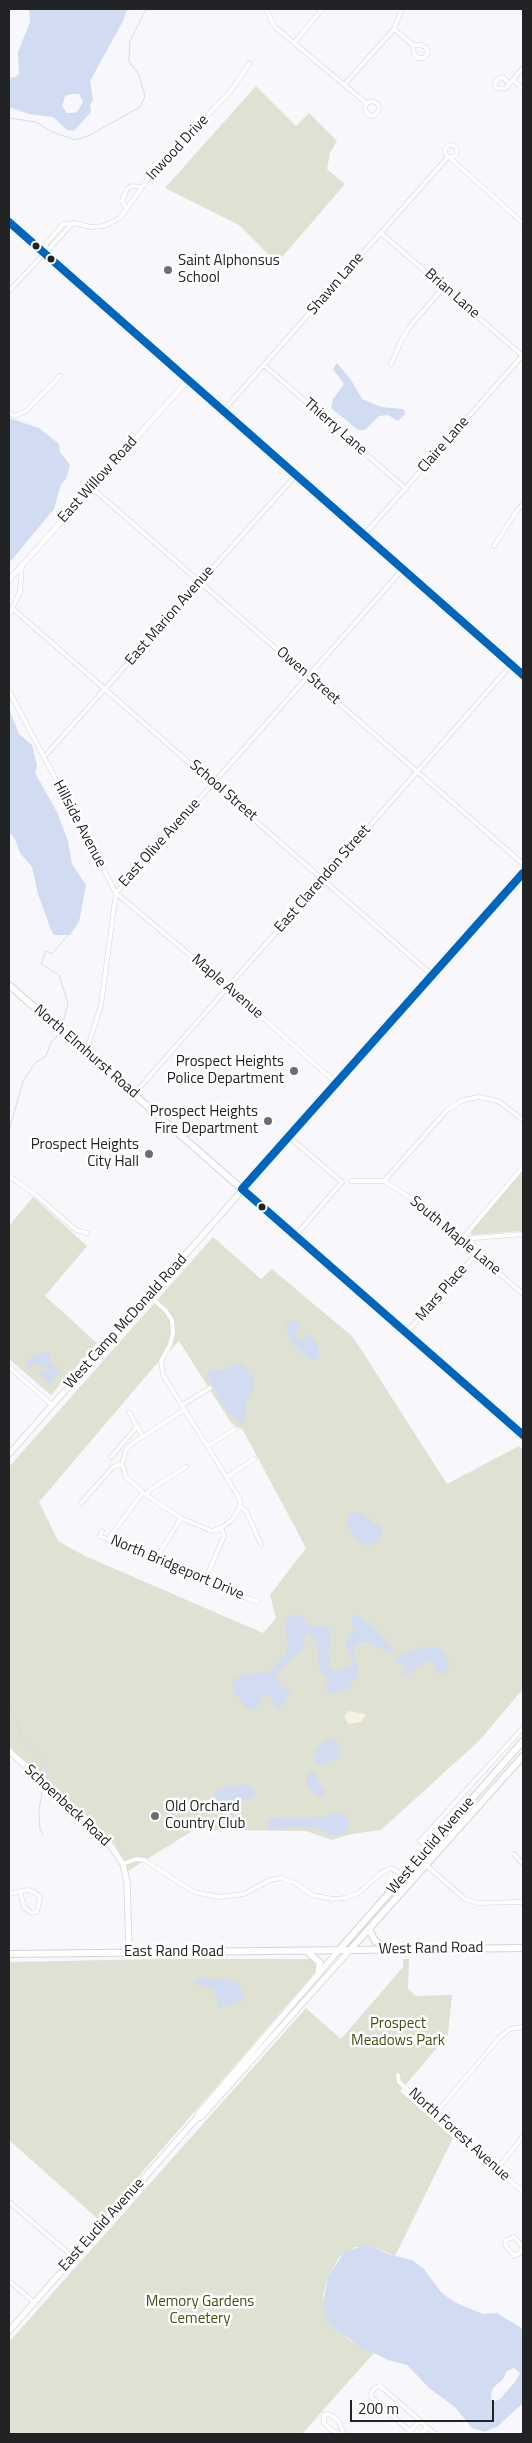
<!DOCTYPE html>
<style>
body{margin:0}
#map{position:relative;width:532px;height:2443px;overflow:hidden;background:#f8f8fc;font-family:"Titillium Web",sans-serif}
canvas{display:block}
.frame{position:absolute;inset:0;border:10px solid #222325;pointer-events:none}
.scale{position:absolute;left:350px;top:2400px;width:144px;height:22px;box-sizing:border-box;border:2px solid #222325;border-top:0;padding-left:6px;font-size:15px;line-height:18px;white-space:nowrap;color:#222325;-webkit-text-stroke:4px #fff;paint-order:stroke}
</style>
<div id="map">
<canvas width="532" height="2443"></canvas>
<div class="frame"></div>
<div class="scale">200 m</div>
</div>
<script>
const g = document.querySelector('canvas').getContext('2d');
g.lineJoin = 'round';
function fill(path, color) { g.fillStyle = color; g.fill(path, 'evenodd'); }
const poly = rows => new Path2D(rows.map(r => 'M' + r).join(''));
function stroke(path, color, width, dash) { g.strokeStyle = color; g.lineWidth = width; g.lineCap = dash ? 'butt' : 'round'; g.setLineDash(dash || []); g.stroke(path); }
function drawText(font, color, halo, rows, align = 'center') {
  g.font = font + ' "Titillium Web",sans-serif'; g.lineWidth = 5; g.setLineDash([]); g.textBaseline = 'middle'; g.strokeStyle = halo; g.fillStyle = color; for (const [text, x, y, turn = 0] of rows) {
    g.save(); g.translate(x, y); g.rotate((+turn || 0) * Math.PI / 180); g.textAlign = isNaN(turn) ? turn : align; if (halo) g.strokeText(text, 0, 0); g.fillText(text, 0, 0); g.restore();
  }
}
const green = poly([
 [256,86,296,126,309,113,337,141,330,153,327,169,345,184,277,263,239,225,165,188],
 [523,1170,523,1231,471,1235,472,1229],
 [33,1197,87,1246,45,1296,97,1343,51,1395,9,1359,9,1226],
 [213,1237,261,1279,272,1269,353,1337,447,1484,519,1446,523,1450,523,1689,479,1741,381,1830,352,1834,332,1840,306,1831,194,1830,128,1871,115,1844,9,1746,9,1467],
 [179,1341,231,1423,243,1430,306,1548,270,1595,276,1618,263,1633,85,1556,58,1541,39,1502,153,1368],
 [160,1959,312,1959,317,1970,100,2221,9,2140,9,1962],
 [403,1959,409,1959,408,1989,416,1996,452,1995,448,2035,400,2091,453,2138,395,2256,374,2247,356,2247,340,2256,328,2277,323,2296,327,2319,351,2341,374,2353,302,2434,9,2434,9,2342,306,2008,341,2039,403,1967]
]);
const sand = poly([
 [348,1711,365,1714,366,1715,361,1722,349,1724,344,1717]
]);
const water = poly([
 [29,9,127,9,123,21,90,81,93,100,90,105,91,112,74,131,67,130,53,117,29,114,9,107,9,78,16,77,19,73,18,52,30,22],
 [71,94,79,94,83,102,77,112,72,113,67,113,62,106,65,96],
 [337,363,351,380,362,399,381,407,402,409,405,411,405,414,398,421,388,415,379,416,365,430,358,430,331,408,333,399,344,384,333,369],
 [9,418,39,428,59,444,60,452,70,465,66,479,61,484,54,509,9,563],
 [9,709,19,734,32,745,37,765,35,773,57,812,68,841,72,864,86,885,79,922,70,935,54,935,51,930,38,894,32,867,20,853,15,839,9,832],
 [291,1320,300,1323,295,1335,297,1338,304,1340,308,1333,316,1343,320,1353,317,1359,312,1360,293,1345,285,1325],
 [49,1352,49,1362,60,1371,49,1384,38,1374,41,1370,45,1373,48,1370,39,1363,36,1363,31,1368,25,1363,37,1354],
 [234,1364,240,1364,245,1368,254,1379,253,1390,246,1400,246,1415,243,1424,226,1410,208,1376,210,1370,224,1370],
 [354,1512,362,1513,373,1523,380,1526,382,1533,376,1542,366,1546,355,1537,346,1521,350,1513],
 [356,1614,371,1626,393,1649,388,1653,369,1642,360,1642,353,1649,359,1673,349,1689,331,1693,326,1690,328,1679,320,1671,316,1640,310,1634,306,1634,301,1650,276,1674,279,1685,291,1691,281,1707,276,1709,270,1696,266,1694,262,1696,257,1708,249,1710,233,1692,232,1683,237,1678,245,1674,270,1672,285,1655,288,1644,285,1620,291,1615,300,1615,310,1627,323,1625,329,1628,331,1642,328,1651,330,1666,334,1672,351,1665,353,1662,345,1644,353,1631,352,1617],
 [422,1647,439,1648,443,1652,449,1663,445,1674,437,1674,434,1663,429,1660,406,1675,402,1675,406,1665,398,1663,396,1658],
 [330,1738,339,1746,340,1757,321,1765,316,1765,316,1749],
 [312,1771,316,1772,317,1780,325,1791,323,1797,317,1796,305,1784,307,1777],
 [244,1784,253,1789,255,1794,252,1798,226,1804,219,1802,214,1795,219,1788],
 [340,1812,346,1816,349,1824,345,1832,341,1835,330,1835,318,1827,270,1829,266,1823,271,1818,325,1817],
 [200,1978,234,1981,243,1992,244,1999,217,2008,218,2000,215,1990,193,1982],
 [363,2246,374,2247,388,2254,412,2260,424,2269,441,2292,454,2302,483,2314,497,2313,523,2329,523,2403,498,2426,485,2432,472,2428,455,2407,429,2388,407,2365,388,2360,361,2347,332,2326,327,2319,323,2303,328,2277,344,2252],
 [514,2368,520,2373,515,2382,500,2399,492,2403,491,2394,493,2388,503,2379,507,2371]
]);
const stream = poly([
 [9,118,36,122,50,131,75,140,90,135,140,107,145,96,139,75,129,61,129,55,130,41,146,9],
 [62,1027,68,1003,59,975,41,964,46,951,52,954,68,935],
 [9,1131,23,1081,36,1062,46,1056,51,1042,56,1038,58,1032],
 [9,1702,22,1737,43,1760,47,1767,46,1776],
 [43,1786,39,1811,40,1829,43,1834]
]);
const minor = poly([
 [266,9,275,27,366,103],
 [394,29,413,45],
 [294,43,322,9],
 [413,45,421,45,427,48,428,53,424,58,418,58,414,54,413,45],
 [513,80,523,89],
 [509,83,502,77,498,79,495,83,496,88,505,89,523,68],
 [344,85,394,29,402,9],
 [373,101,378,104,379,110,374,116,368,115,365,109,366,103,373,101],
 '445 151a6 6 0 1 1 12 0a6 6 0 1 1-12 0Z',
 [451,159,523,223],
 [127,209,122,201,127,189,132,186,142,187],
 [381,233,523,356],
 [44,252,46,244,63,224,74,223,91,227,104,226,120,218,155,169,230,92,250,63],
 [9,291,73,223],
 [391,364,402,339,411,325,444,287],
 [265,366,406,489],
 [223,411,448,157],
 [9,413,15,416,26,411,60,376],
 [92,488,523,864],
 [364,535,523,355],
 [494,546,516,512,523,504],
 [12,608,432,975],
 [9,615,20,592,22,565],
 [9,691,116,893,101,1005,86,1053],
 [44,757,296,475],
 [336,1083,228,987,116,893,403,569],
 [134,1094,511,665],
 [289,1137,342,1182,296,1235],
 [9,1176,36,1195,76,1230,87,1233],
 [351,1181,384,1181,447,1110,463,1100,479,1097,498,1101,523,1120],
 [384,1181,414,1200,523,1294],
 [462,1239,523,1167],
 [462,1239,523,1234],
 [150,1296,166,1311,172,1320,173,1333,170,1345,161,1361,163,1375,240,1499,240,1507,232,1520,221,1528,212,1531,181,1518,146,1495,126,1477,122,1464,126,1450,133,1443,184,1410],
 [406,1333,477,1253],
 [9,1367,52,1405],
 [182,1405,210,1388],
 [129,1412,142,1435],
 [208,1446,235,1429],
 [111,1457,136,1428],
 [227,1477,254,1459],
 [146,1495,151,1489,186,1467],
 [81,1503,113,1467,122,1464],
 [240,1507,246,1511,261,1544],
 [102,1531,100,1536,204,1583,258,1602],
 [109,1538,143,1492],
 [155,1560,181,1518],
 [204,1583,224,1536,221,1528],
 [514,1854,523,1864],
 [434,1856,420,1841,523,1728],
 [123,1864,136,1859,144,1860,194,1892,219,1897,244,1894,270,1880,281,1878,295,1883,312,1895,333,1899,345,1898,359,1893,381,1873,391,1868,405,1876],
 [426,1865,465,1899,477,1903,523,1902],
 [9,1894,27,1890,34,1892,40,1897,37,1912,31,1913,24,1907,20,1892],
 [398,2075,399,2082,523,2192],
 [435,2114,500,2037,510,2029,523,2027],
 [497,2169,523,2136],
 [9,2202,73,2257],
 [523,2247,520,2253,514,2256,505,2245,506,2240,514,2237,523,2247],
 [9,2281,34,2302],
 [410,2431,372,2398,371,2393,375,2388,379,2386,385,2390,435,2434],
 [340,2434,331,2430,324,2423,324,2415,328,2414,334,2417,339,2422,344,2434],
 [407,2434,419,2422],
 [421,2434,427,2428]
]);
const tertiary = poly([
 [9,580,188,380]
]);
const secondary = poly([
 [9,222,523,675],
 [9,1454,523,873],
 [9,1751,107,1840,123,1864,127,1882,129,1952],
 [196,2119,201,2117,350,1950],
 [9,2331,196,2119,199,2113,339,1950]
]);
const primary = poly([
 [9,985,523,1435],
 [369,1929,375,1941,388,1949],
 [339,1950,523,1741],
 [350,1950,523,1756],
 [308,1952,320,1963,318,1974],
 [9,1954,523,1948]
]);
const bus1 = poly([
 [9,222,523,675],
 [242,1189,523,873],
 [242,1189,523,1435]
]);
const markers = [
 [36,246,4.5,"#222325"],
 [51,259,4.5,"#222325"],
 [168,270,5,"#6d6e70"],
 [294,1071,5,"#6d6e70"],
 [268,1121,5,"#6d6e70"],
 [149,1154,5,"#6d6e70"],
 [262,1207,4.5,"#222325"],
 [155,1816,5,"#6d6e70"]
];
const streetNames = [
 ["Inwood Drive",178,148,-47],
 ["Shawn Lane",336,284,-49],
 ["Brian Lane",452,294,41],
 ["Thierry Lane",335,427,41],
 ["Claire Lane",444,445,-49],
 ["East Willow Road",98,480,-48],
 ["East Marion Avenue",170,616,-49],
 ["Owen Street",308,676,41],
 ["School Street",223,791,41],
 ["Hillside Avenue",79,824,62],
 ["East Olive Avenue",160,843,-48],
 ["East Clarendon Street",323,879,-49],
 ["Maple Avenue",227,987,41],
 ["North Elmhurst Road",86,1052,41],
 ["South Maple Lane",455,1236,40],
 ["Mars Place",442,1293,-49],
 ["West Camp McDonald Road",126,1322,-48],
 ["North Bridgeport Drive",177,1568,23],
 ["Schoenbeck Road",67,1806,43],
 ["West Euclid Avenue",431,1846,-49],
 ["West Rand Road",431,1949,-1],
 ["East Rand Road",174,1952],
 ["North Forest Avenue",459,2135,42],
 ["East Euclid Avenue",102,2225,-48]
];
const poiNames = [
 ["Saint Alphonsus",178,261,"left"],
 ["School",178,278,"left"],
 ["Prospect Heights",284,1062],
 ["Police Department",284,1079],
 ["Prospect Heights",258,1112],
 ["Fire Department",258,1129],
 ["Prospect Heights",139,1145],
 ["City Hall",139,1162],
 ["Old Orchard",165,1807,"left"],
 ["Country Club",165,1824,"left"]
];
const parkNames = [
 ["Prospect",398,2024],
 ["Meadows Park",398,2041],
 ["Memory Gardens",200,2302],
 ["Cemetery",200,2319]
];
fill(green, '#dfe1d3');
fill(sand, '#f8f2e0');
fill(water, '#d1dbf2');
stroke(stream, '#d1dbf2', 1);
stroke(minor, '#d5d5d8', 5);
stroke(tertiary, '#d5d5d8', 6);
stroke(secondary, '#d5d5d8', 7);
stroke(primary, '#d5d5d8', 8);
stroke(minor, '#fefeff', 4);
stroke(tertiary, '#fefeff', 5);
stroke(secondary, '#fefeff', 5.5);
stroke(primary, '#fefeff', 6);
stroke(bus1, '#0065bd', 8);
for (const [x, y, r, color] of markers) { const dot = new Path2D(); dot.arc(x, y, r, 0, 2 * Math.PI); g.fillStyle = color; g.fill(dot); stroke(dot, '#fff', 2); }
drawText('15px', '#222325', '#fff', streetNames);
drawText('15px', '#222325', '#fff', poiNames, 'right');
drawText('15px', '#4a4c15', '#fff', parkNames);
</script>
